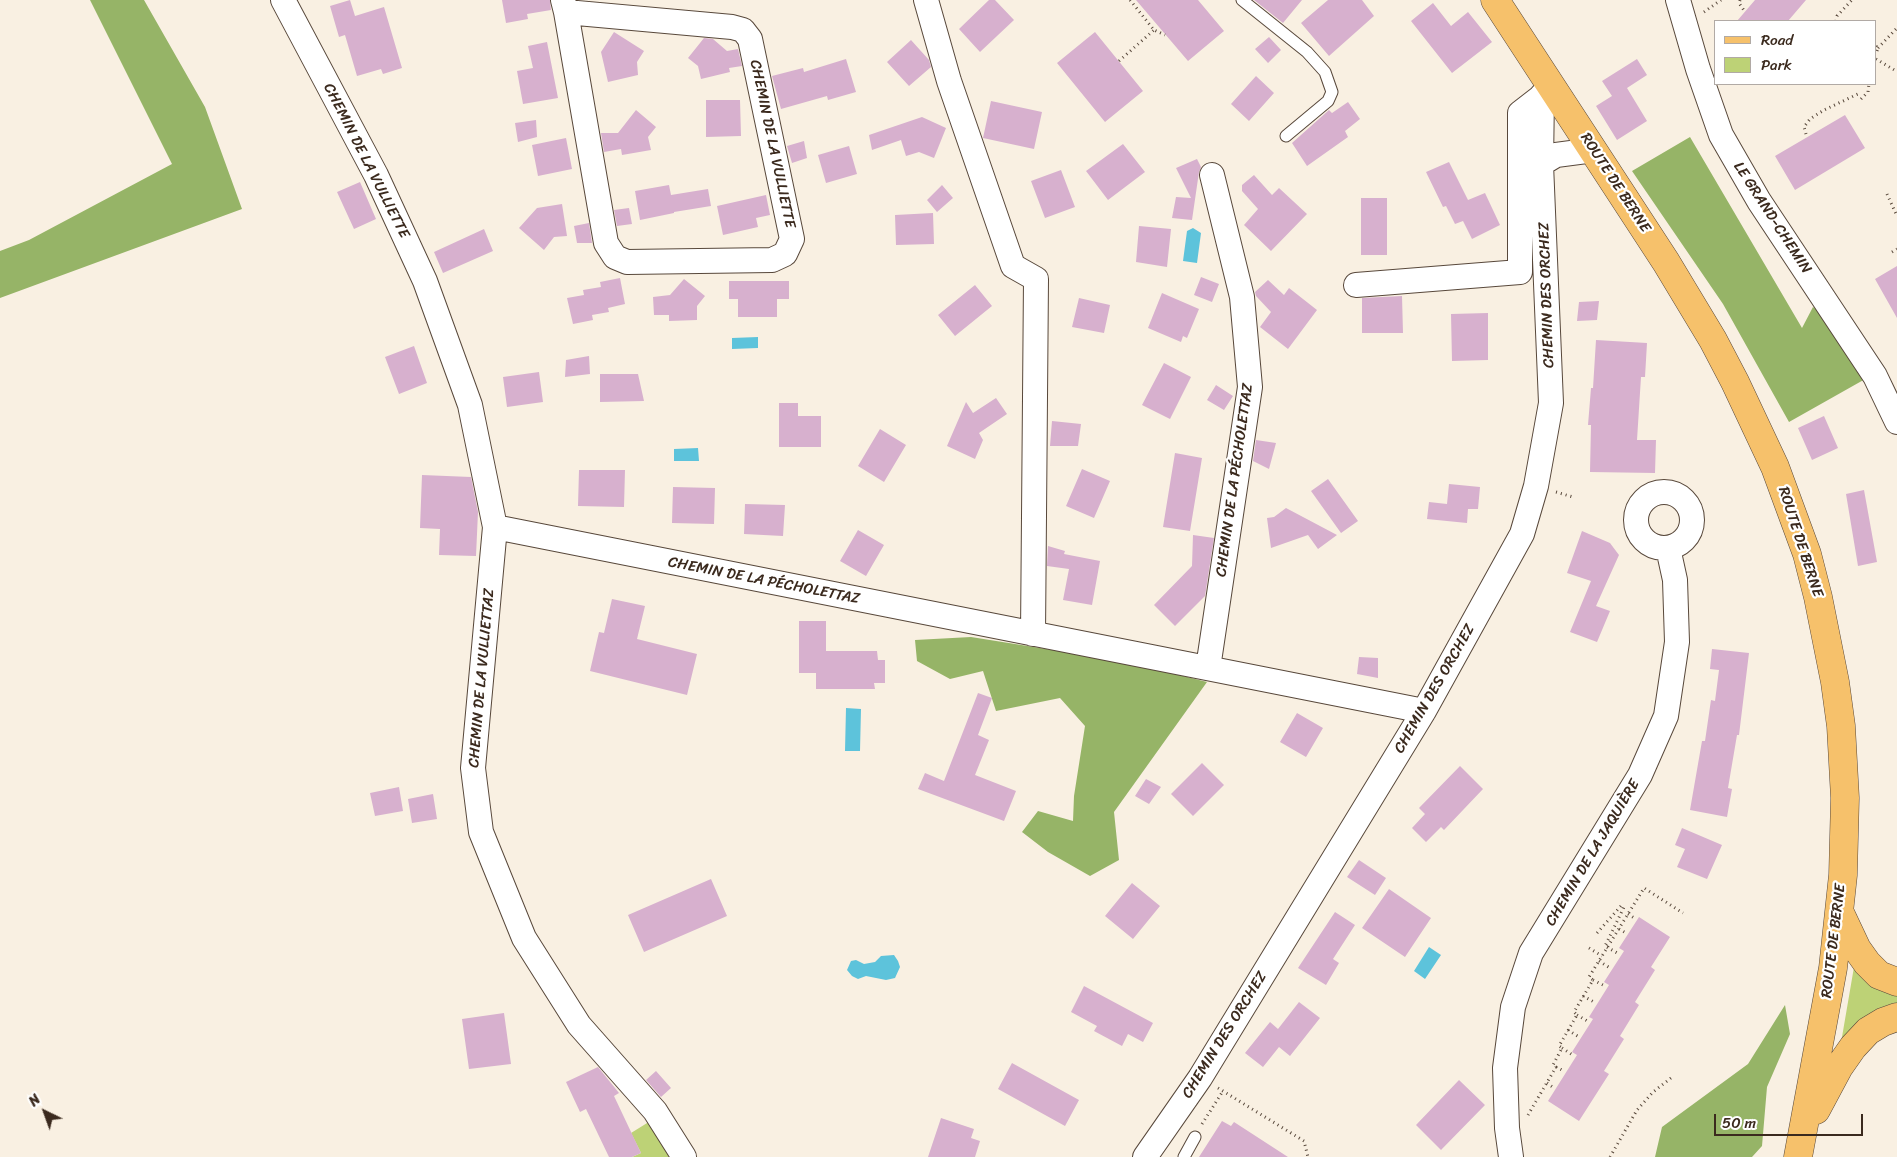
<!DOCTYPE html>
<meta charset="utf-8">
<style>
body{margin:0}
#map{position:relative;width:1897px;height:1157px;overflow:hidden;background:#f9f0e2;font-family:Sriracha,sans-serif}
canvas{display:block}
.legend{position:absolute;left:1714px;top:20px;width:162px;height:65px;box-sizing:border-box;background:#fff;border:1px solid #b1aaa5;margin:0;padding:6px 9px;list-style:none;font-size:15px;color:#3b2a1e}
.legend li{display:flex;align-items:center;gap:10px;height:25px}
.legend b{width:25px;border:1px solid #b1aaa5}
.north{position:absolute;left:20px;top:1087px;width:50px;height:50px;-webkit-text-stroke:4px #fff;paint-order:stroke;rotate:318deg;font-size:14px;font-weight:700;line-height:20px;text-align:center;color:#3b2a1e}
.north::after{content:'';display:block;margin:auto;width:18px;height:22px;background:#3b2a1e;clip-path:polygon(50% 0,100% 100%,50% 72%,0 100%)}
.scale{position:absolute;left:1714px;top:1114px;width:149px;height:22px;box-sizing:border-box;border:2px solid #3b2a1e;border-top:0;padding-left:6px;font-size:15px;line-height:18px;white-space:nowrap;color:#3b2a1e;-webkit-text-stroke:4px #fff;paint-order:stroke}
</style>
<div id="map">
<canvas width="1897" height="1157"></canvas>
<ul class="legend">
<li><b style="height:6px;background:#f6c16b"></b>Road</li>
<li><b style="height:14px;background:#bdd276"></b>Park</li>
</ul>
<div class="north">N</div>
<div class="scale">50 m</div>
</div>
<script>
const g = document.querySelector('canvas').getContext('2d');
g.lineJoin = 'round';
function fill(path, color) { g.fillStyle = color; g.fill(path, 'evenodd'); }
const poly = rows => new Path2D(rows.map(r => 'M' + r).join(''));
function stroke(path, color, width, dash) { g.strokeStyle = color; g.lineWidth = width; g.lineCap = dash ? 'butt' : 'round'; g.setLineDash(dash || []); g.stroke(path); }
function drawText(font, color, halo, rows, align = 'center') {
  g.font = font + ' Sriracha,sans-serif'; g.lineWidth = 4.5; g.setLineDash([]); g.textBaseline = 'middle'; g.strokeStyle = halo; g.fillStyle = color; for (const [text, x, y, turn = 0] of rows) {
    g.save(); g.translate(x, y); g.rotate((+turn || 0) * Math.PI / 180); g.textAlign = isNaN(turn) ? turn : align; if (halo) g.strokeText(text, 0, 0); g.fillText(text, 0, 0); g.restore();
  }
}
const green = poly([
 [1854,967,1897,992,1897,1006,1844,1039,1842,1037],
 [652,1120,679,1157,632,1157,641,1153,631,1133]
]);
const forest = poly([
 [90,0,144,0,205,107,242,209,0,298,0,251,29,240,172,164],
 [1690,137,1802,328,1813,307,1830,320,1867,378,1789,422,1723,304,1632,171],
 [971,637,1128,662,1207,682,1114,812,1119,860,1090,876,1048,852,1022,832,1038,811,1073,821,1074,796,1085,726,1060,698,996,711,983,671,950,679,917,661,915,640],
 [1785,1005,1790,1034,1767,1087,1762,1146,1752,1157,1655,1157,1662,1127,1748,1064]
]);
const water = poly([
 [1193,228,1201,233,1197,263,1183,261,1187,231],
 [758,337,758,348,732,349,732,338],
 [698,448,699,461,674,461,674,449],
 [846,708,861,709,860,751,845,751],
 [1429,947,1441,955,1425,979,1414,971],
 [894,955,898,961,900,967,895,978,886,980,866,976,858,979,852,976,847,970,851,961,856,960,864,964,875,962,881,956]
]);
const building = poly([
 [350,0,355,16,384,7,402,68,383,74,381,69,357,76,345,35,339,37,330,6],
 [502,0,550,0,551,10,527,14,528,19,506,23],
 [989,0,995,0,1014,20,980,52,959,29],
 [1136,0,1198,0,1224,31,1188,61],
 [1254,0,1302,0,1283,23],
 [1328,0,1362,0,1374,16,1329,56,1301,23],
 [1755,0,1806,0,1788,21,1737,21],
 [1433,3,1451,26,1468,12,1492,42,1452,73,1411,21],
 [614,32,644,51,637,62,638,75,608,82,601,52],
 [1095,32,1143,91,1105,122,1057,63],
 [1269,37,1281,50,1268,63,1255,49],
 [704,38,713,39,727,51,738,49,742,66,729,68,730,72,701,79,698,66,688,58],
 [911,40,929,60,931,67,909,86,887,62],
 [547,42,558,98,523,104,517,71,533,68,528,46],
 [846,59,856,92,828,100,827,96,781,109,772,76,803,68,804,72],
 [1637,59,1647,75,1627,88,1647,121,1617,140,1596,106,1612,96,1602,81],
 [1256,76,1274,93,1249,121,1231,104],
 [706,100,740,100,741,136,706,137],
 [991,101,1042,112,1034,149,983,138],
 [1348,102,1360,119,1345,131,1348,137,1307,166,1292,143,1329,110,1332,113],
 [636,110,656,127,648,137,651,150,622,155,621,149,604,152,601,133,618,133],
 [1845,115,1865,148,1795,190,1775,156],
 [922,117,946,128,934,158,919,152,906,156,901,140,872,150,869,135],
 [536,120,537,137,518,142,515,123],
 [566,138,572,169,538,176,532,145],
 [804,141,807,158,792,163,787,146],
 [1123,144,1145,172,1108,200,1086,171],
 [849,146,857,174,826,183,818,155],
 [1197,159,1201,167,1199,172,1192,220,1172,218,1176,197,1191,198,1176,168],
 [1449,162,1468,200,1485,193,1500,225,1472,239,1463,221,1455,224,1446,206,1443,207,1426,172],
 [1061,170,1075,207,1045,218,1031,181],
 [1254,175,1272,195,1279,188,1307,214,1271,251,1244,225,1258,209,1242,191,1242,185],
 [360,182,376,219,354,229,337,192],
 [669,185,671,195,708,189,711,206,674,212,674,213,640,220,635,191],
 [942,185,953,198,937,212,927,200],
 [766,195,770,215,756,218,758,227,723,235,717,206],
 [1361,198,1387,198,1387,255,1361,255],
 [562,204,567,236,554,237,544,250,519,228,537,208],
 [629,208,632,224,617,226,614,210],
 [933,213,934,244,896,245,895,215],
 [589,223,592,243,577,243,574,226],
 [1139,226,1171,229,1167,267,1136,262],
 [484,229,493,251,443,273,434,252],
 [1897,266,1897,318,1875,279],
 [1201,277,1219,284,1212,302,1194,295],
 [620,278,625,304,608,308,609,312,592,315,593,320,573,324,567,298,584,295,583,290,601,287,600,282],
 [684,279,705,296,697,306,697,320,669,321,669,315,654,315,653,297,670,295],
 [1268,280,1284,295,1289,288,1317,310,1288,349,1260,327,1271,312,1256,296,1255,292],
 [729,281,789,281,789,299,777,299,777,317,738,317,738,299,729,299],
 [975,285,992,306,955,336,938,315],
 [1162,293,1199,309,1187,338,1183,336,1181,342,1148,328],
 [1402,296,1403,333,1362,333,1362,298],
 [1079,298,1110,305,1104,333,1072,327],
 [1599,301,1597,320,1577,321,1579,302],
 [1488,313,1488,360,1452,361,1451,314],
 [1596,340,1647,343,1645,377,1641,377,1637,440,1656,440,1655,473,1590,472,1591,425,1588,425,1591,388,1593,388],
 [414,346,427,383,399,394,385,357],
 [589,356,590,374,565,377,566,360],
 [1164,363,1191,377,1170,419,1142,405],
 [539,372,543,402,507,407,503,377],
 [600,374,638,374,644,401,600,402],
 [1216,385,1233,396,1224,410,1207,400],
 [996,398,1007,414,979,433,983,440,975,459,947,446,966,402,973,413],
 [779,403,798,403,798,416,821,416,821,447,779,447],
 [1824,416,1838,448,1812,460,1798,428],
 [1052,421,1081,424,1078,446,1050,446],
 [880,429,906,445,884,482,858,466],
 [1256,440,1276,443,1269,469,1253,461],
 [1175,453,1202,458,1190,531,1163,527],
 [1082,469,1110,481,1094,518,1066,506],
 [579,470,625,470,624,507,578,506],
 [422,475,471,477,478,512,476,556,439,555,440,529,420,528],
 [1328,479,1358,521,1341,533,1311,491],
 [1449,484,1480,487,1478,509,1468,509,1467,523,1427,519,1429,502,1447,504],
 [673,487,715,488,714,524,672,523],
 [1864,490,1877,562,1858,566,1846,494],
 [745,504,785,505,783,536,744,534],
 [1286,508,1337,535,1318,549,1308,535,1271,548,1267,518,1274,517],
 [858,530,884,545,866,576,840,561],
 [1582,531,1610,543,1619,555,1596,606,1610,611,1597,642,1570,632,1591,581,1567,573],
 [1193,535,1214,538,1205,596,1175,626,1154,605,1192,566],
 [1048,546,1065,551,1064,554,1100,561,1092,605,1063,600,1069,569,1047,566],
 [612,599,645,606,637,639,697,654,687,695,590,671,599,632,604,633],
 [799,621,826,621,826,651,877,651,878,660,885,660,885,683,874,683,875,689,816,689,816,673,799,673],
 [1712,649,1749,653,1739,735,1737,735,1728,788,1732,789,1727,817,1690,810,1702,741,1705,741,1711,700,1715,701,1719,670,1710,669],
 [1359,657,1378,658,1378,678,1357,674],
 [978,693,992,698,978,735,989,740,975,775,1016,791,1004,821,918,789,925,773,944,781],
 [1297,713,1323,728,1306,757,1280,742],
 [1202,763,1224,785,1193,816,1171,794],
 [1460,766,1483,789,1444,830,1441,827,1426,842,1412,828,1425,814,1419,808],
 [1146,779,1161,787,1149,804,1135,796],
 [399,787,403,811,375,816,370,793],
 [433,794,437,819,412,823,408,799],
 [1682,828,1722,845,1707,879,1677,867,1685,849,1675,845],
 [1359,860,1386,878,1375,895,1347,877],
 [711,879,727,916,644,952,628,915],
 [1132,883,1160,906,1133,939,1105,916],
 [1389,889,1431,918,1405,957,1362,928],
 [1335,912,1355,925,1333,959,1339,963,1326,985,1298,968],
 [1639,917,1670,937,1651,967,1655,970,1635,1002,1639,1005,1620,1036,1624,1039,1604,1071,1609,1074,1579,1121,1548,1101,1577,1055,1572,1052,1593,1019,1589,1017,1609,985,1604,982,1624,951,1619,948],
 [1084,986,1153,1023,1143,1042,1128,1034,1122,1046,1094,1031,1097,1026,1071,1012],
 [1299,1002,1320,1018,1290,1056,1279,1047,1263,1067,1245,1053,1270,1022,1278,1029],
 [504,1013,511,1064,469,1069,462,1019],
 [1012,1063,1079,1100,1065,1126,998,1089],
 [598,1067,619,1093,614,1096,641,1153,632,1157,609,1157,586,1109,580,1112,566,1082],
 [656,1071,671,1088,661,1097,646,1080],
 [1459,1080,1485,1105,1441,1150,1416,1125],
 [941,1118,974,1129,971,1138,980,1141,975,1157,928,1157],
 [1222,1121,1231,1126,1234,1122,1288,1157,1199,1157]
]);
const path = poly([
 [1130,0,1154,30,1165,35],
 [1740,0,1739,3,1745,12],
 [1704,12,1721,0],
 [1836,21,1837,16,1852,0],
 [1876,46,1878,48,1876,54],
 [1878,48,1897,28],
 [1876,59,1896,71],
 [1119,61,1154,30],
 [1861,99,1868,92,1869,84],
 [1806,134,1804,127,1810,119,1824,110,1858,94],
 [1887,194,1897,216],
 [1892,252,1897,249],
 [1556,492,1573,497],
 [1628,914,1636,919],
 [1619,929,1626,933],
 [1597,933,1621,906,1624,907,1605,946,1619,954],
 [1589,948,1602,956],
 [1599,961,1610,968],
 [1593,980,1605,986],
 [1583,996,1594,1002],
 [1577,1015,1589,1022],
 [1568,1030,1579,1037],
 [1562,1048,1574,1056],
 [1556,1067,1564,1071],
 [1547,1083,1554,1088],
 [1218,1088,1304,1141,1308,1157],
 [1528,1115,1556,1067,1553,1065,1562,1048,1559,1046,1577,1015,1574,1012,1593,980,1589,977,1644,888,1683,913],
 [1202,1124,1223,1091],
 [1610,1157,1637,1110,1653,1092,1671,1078]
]);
const service = poly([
 [1242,0,1307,52,1325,72,1332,92,1328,101,1286,136],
 [1184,1157,1195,1137]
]);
const minor = poly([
 [283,0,376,175,425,281,470,405,495,527,473,768,481,832,524,938,579,1025,655,1111,684,1157],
 [563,0,566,12,606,243,615,257,627,262,772,260,785,254,792,239,750,39,743,30,732,27,566,12],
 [926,0,949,81,1013,266,1036,279,1033,634],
 [1678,0,1698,69,1721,135,1759,201,1875,376,1897,422],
 [1541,164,1556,155,1594,150],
 [1356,285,1520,272,1520,113,1551,89],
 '1636 520a28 28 0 1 1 56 0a28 28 0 1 1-56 0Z',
 [495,527,1424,711],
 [1208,668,1250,387,1242,297,1212,175],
 [1145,1157,1200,1078,1424,711,1522,534,1536,486,1551,403,1541,164,1542,95],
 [1511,1157,1507,1128,1505,1068,1513,1007,1531,953,1640,775,1666,716,1677,642,1675,580,1668,548]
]);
const primary = poly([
 [1495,0,1666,262,1713,340,1735,382,1775,467,1807,554,1818,597,1835,682,1841,726,1845,798,1843,875,1833,968,1798,1157],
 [1840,913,1857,949,1867,963,1879,975,1897,982],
 [1816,1110,1839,1067,1853,1047,1868,1031,1883,1022,1897,1017]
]);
const streetNames = [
 ["CHEMIN DE LA VULLIETTE",772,144,78],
 ["CHEMIN DE LA VULLIETTE",366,161,63],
 ["ROUTE DE BERNE",1615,183,57],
 ["LE GRAND-CHEMIN",1772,218,57],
 ["CHEMIN DES ORCHEZ",1547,295,-92],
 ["CHEMIN DE LA PÉCHOLETTAZ",1235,480,-82],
 ["ROUTE DE BERNE",1800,542,72],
 ["CHEMIN DE LA PÉCHOLETTAZ",764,581,11],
 ["CHEMIN DE LA VULLIETTAZ",482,678,-85],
 ["CHEMIN DES ORCHEZ",1435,689,-60],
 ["CHEMIN DE LA JAQUIÈRE",1593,853,-59],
 ["ROUTE DE BERNE",1834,941,-83],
 ["CHEMIN DES ORCHEZ",1225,1035,-58]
];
fill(green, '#bdd276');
fill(forest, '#96b467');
fill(water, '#5dc3db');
fill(building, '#d7b0ce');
stroke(service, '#58483b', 13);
stroke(minor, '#58483b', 26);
stroke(primary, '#58483b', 29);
stroke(path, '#58483b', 3, [1, 4]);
stroke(service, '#fff', 11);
stroke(minor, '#fff', 24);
stroke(primary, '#f6c16b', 28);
drawText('15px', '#3b2a1e', '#fff', streetNames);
</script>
